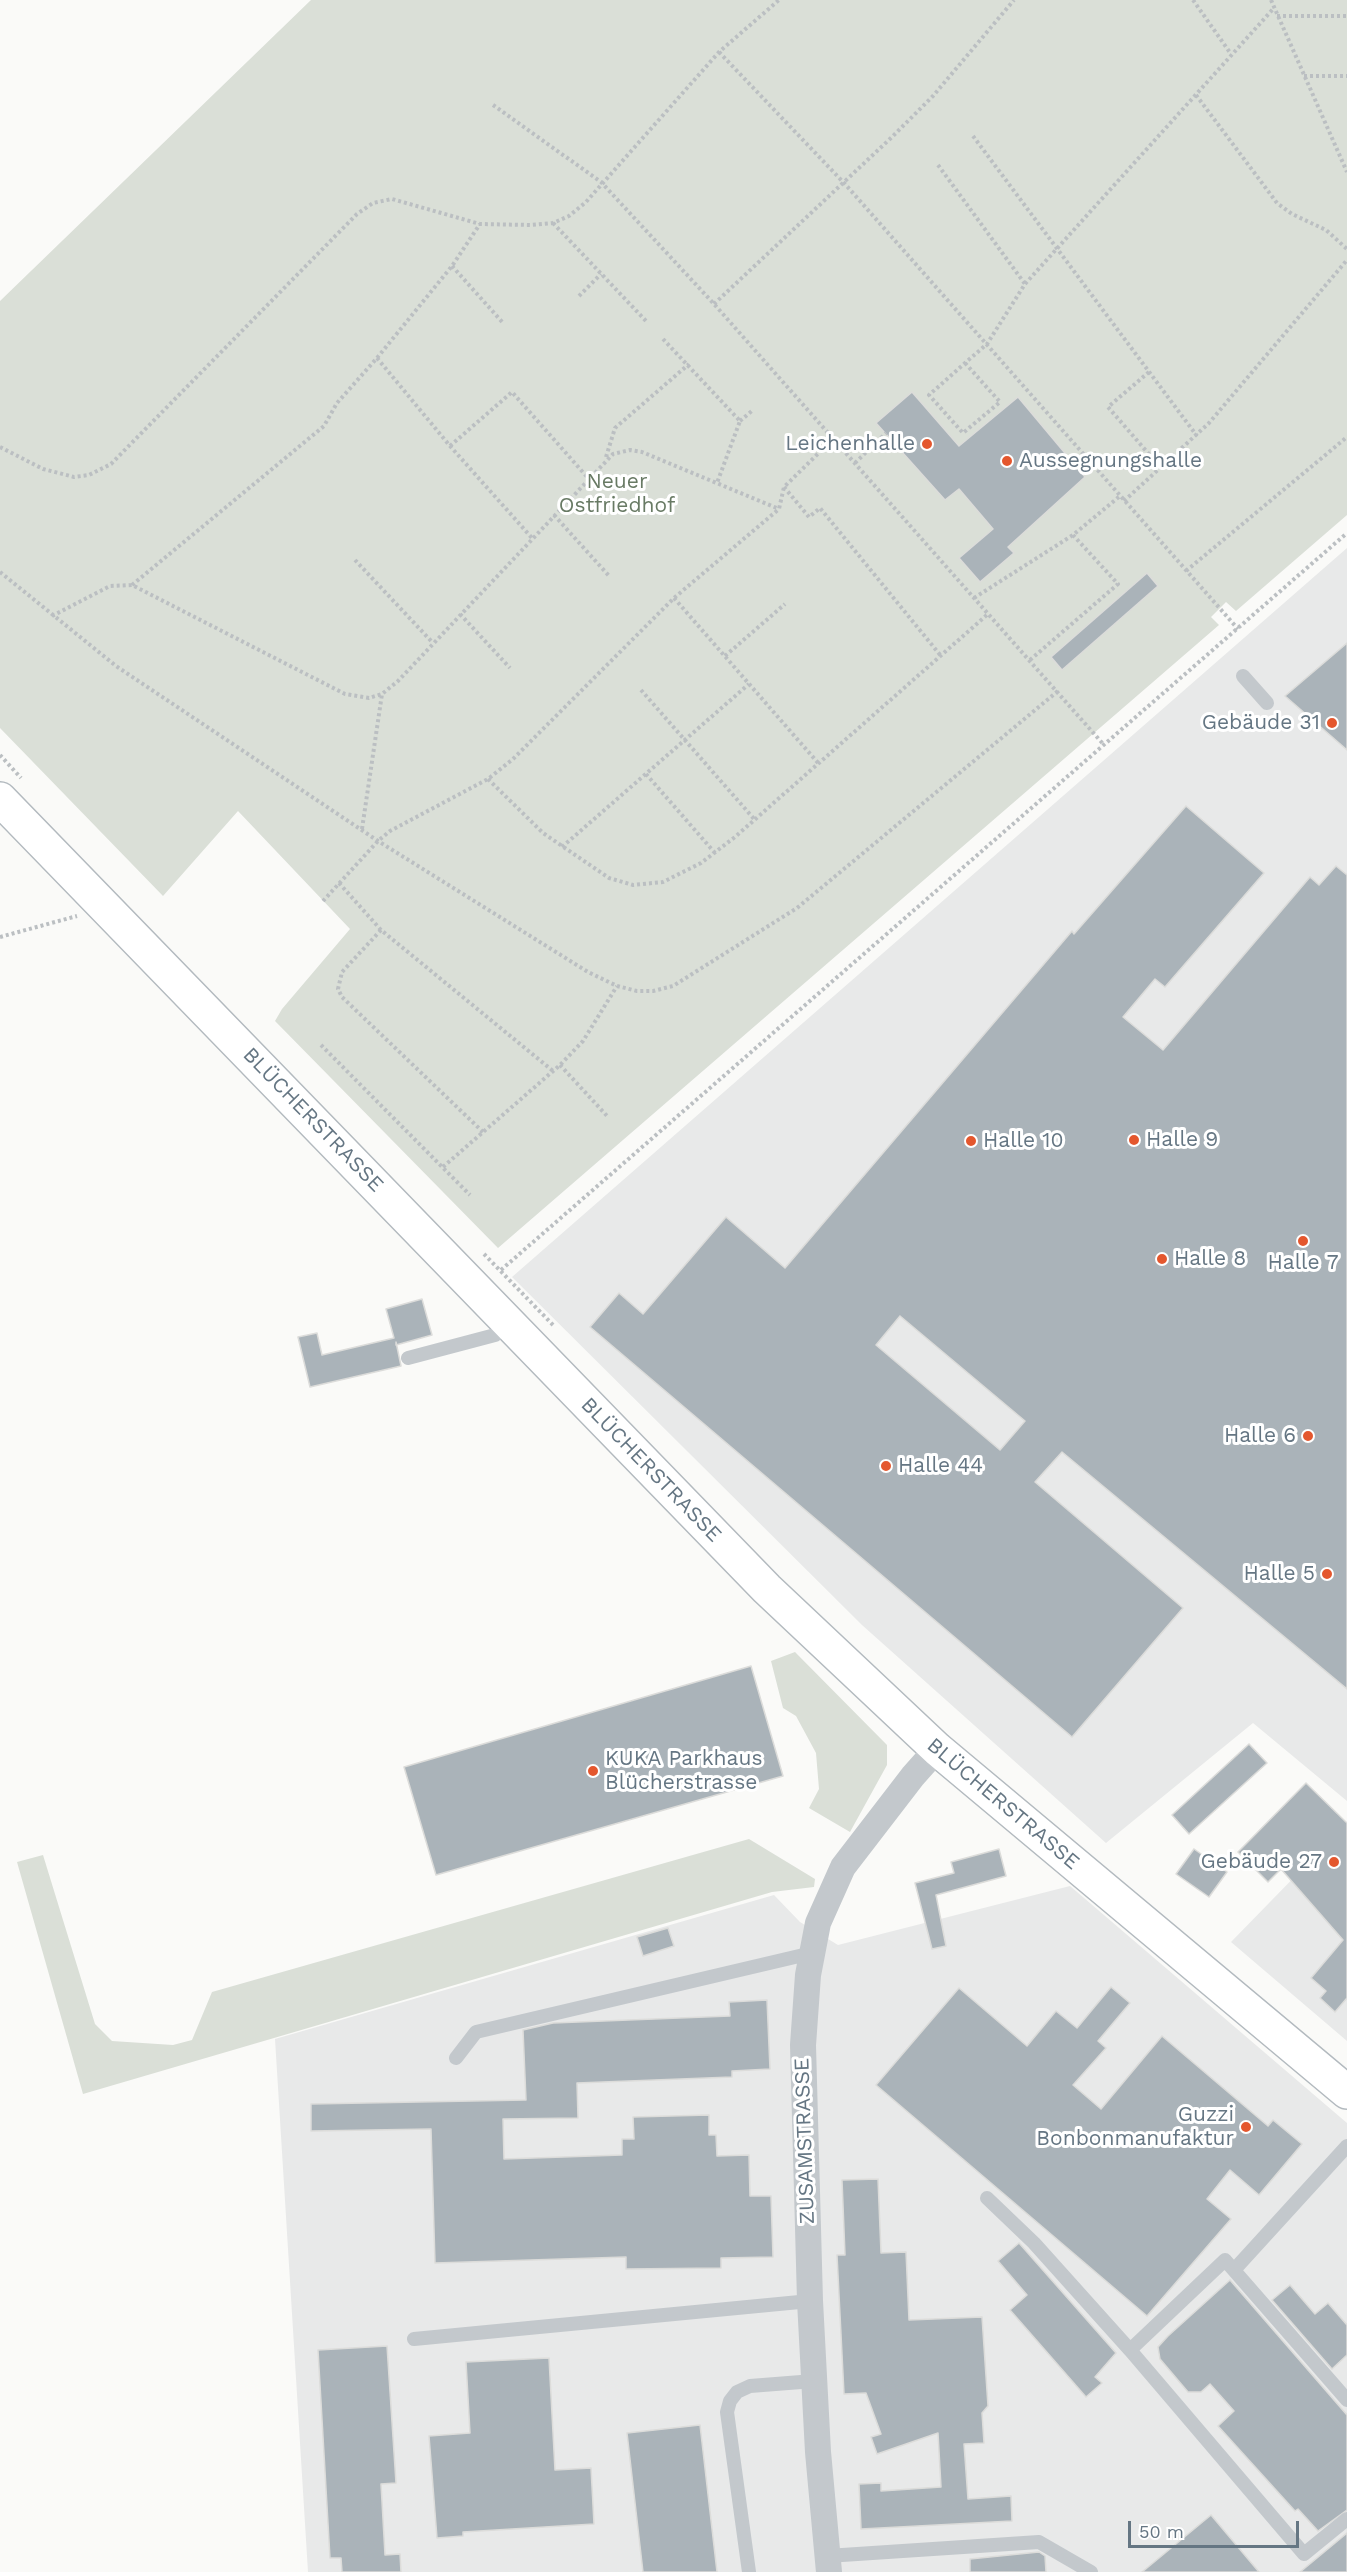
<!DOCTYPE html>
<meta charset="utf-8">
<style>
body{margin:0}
#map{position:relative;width:1347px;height:2572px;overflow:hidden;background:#fafaf8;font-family:"Work Sans",sans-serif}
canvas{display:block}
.scale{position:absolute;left:1128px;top:2521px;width:171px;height:27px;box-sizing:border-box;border:3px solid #657683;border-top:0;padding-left:8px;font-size:18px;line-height:21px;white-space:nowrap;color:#657683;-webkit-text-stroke:4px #fff;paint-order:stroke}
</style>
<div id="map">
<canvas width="1347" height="2572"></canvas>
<div class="scale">50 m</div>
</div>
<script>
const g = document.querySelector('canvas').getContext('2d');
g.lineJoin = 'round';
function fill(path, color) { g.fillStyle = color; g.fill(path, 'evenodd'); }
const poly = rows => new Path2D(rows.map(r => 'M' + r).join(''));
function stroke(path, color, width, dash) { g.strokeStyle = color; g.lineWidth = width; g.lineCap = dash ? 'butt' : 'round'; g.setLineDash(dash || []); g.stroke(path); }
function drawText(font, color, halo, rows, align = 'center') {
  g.font = font + ' "Work Sans",sans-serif'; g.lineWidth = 6; g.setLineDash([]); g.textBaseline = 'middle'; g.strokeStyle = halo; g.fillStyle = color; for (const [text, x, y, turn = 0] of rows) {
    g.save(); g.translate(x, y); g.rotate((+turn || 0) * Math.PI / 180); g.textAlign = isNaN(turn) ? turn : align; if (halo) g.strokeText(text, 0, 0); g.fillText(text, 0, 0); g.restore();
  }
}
const built = poly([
 [1347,548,1347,1801,1253,1723,1106,1843,862,1625,512,1277],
 [1347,1823,1347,2041,1231,1942],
 [1070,1886,1347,2123,1347,2572,308,2572,275,2039,774,1895,800,1922,838,1945]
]);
const green = poly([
 [311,0,1347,0,1347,515,1236,611,1226,602,1211,617,1219,625,498,1248,275,1021,282,1009,350,929,238,811,163,896,0,728,0,301],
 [795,1652,887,1745,887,1765,850,1832,809,1808,819,1789,816,1753,796,1716,783,1708,771,1661],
 [749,1839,815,1879,814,1887,772,1892,83,2094,17,1862,43,1855,95,2024,112,2041,173,2045,192,2040,212,1992]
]);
const building = poly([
 [912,392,959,446,1018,397,1085,477,1008,547,1014,553,980,582,959,558,993,529,959,489,945,500,876,423,912,392],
 [1147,573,1158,586,1062,670,1051,657,1147,573],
 [1347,643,1347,750,1285,696,1347,643],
 [1186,806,1264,873,1165,987,1155,979,1123,1017,1163,1050,1310,877,1319,885,1336,866,1347,875,1347,1689,1062,1452,1035,1482,1183,1608,1072,1737,590,1327,619,1293,643,1314,726,1217,785,1268,1072,931,1074,934,1186,806],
 [900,1316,1025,1421,1000,1450,876,1345,900,1316],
 [422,1299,432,1335,396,1345,396,1342,401,1366,310,1387,298,1337,317,1333,322,1355,394,1338,386,1309,422,1299],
 [751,1666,783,1776,436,1875,404,1767,751,1666],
 [1249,1744,1267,1763,1189,1834,1172,1815,1249,1744],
 [1306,1783,1347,1823,1347,1998,1335,2012,1320,1998,1326,1991,1311,1978,1343,1940,1281,1869,1268,1882,1238,1852,1306,1783],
 [999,1849,1006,1876,936,1895,946,1946,932,1949,915,1883,954,1873,951,1862,999,1849],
 [1194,1849,1227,1872,1209,1897,1176,1874,1194,1849],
 [668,1928,674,1946,643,1956,637,1937,668,1928],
 [1111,1987,1130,2003,1098,2041,1106,2048,1073,2085,1101,2109,1162,2036,1268,2126,1273,2120,1302,2144,1259,2195,1230,2170,1207,2199,1231,2219,1147,2316,876,2085,959,1988,1027,2046,1056,2011,1077,2028,1111,1987],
 [767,2000,770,2069,732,2071,732,2077,577,2083,578,2118,503,2119,504,2159,622,2155,622,2139,634,2139,633,2117,709,2115,709,2135,716,2135,717,2156,749,2155,750,2196,771,2196,773,2257,721,2258,721,2268,626,2269,626,2257,435,2263,431,2129,311,2131,311,2104,526,2100,523,2030,553,2023,730,2016,729,2002,767,2000],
 [878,2179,881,2253,906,2252,909,2320,982,2317,988,2406,982,2413,984,2443,964,2444,968,2499,1011,2496,1012,2521,861,2529,859,2484,881,2483,881,2491,941,2487,938,2433,877,2454,871,2437,881,2434,866,2393,844,2394,837,2255,845,2255,842,2180,878,2179],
 [1019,2243,1116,2353,1095,2377,1102,2383,1086,2397,1010,2310,1027,2295,998,2261,1019,2243],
 [1230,2280,1347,2415,1347,2510,1318,2531,1298,2509,1295,2511,1218,2426,1234,2411,1210,2384,1201,2392,1188,2392,1160,2359,1158,2347,1168,2336,1230,2280],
 [1290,2285,1315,2314,1328,2303,1347,2325,1347,2355,1332,2369,1272,2300,1290,2285],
 [387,2346,396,2483,381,2484,385,2555,400,2554,401,2572,342,2572,341,2558,330,2558,318,2350,387,2346],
 [549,2358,555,2470,591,2468,594,2524,463,2532,463,2536,437,2538,429,2436,470,2433,466,2362,549,2358],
 [700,2425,717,2572,643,2572,627,2433,700,2425],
 [1211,2515,1259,2572,1142,2572,1211,2515],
 [1347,2533,1347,2572,1300,2572,1347,2533],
 [1039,2552,1045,2556,1046,2572,970,2572,970,2559,1039,2552]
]);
const path = poly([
 [1193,0,1231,54],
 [1271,0,1347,172],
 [1277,16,1347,16],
 [719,52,845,184,1238,629],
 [1304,76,1347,76],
 [1196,95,1277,203,1292,214,1326,230,1347,249],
 [493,105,601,182,714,304,1104,745],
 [973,136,1197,436],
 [938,165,1025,284],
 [553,223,646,321],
 [452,266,504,324],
 [579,296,601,274],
 [714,304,892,137,933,96,1014,0],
 [663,339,740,421,717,483],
 [377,358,450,446,532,538],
 [965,363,1000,402,963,433,929,395,965,363,987,344,1025,284,1274,8],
 [1149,372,1108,407,1161,468],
 [740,421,753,410],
 [450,446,512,392,588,478],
 [0,447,43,469,74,477,89,475,111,464,357,214,373,203,392,199,480,224,531,225,553,223,569,216,586,202,719,52,779,0],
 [606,457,615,428,689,364],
 [855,463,886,433],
 [784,487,809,517,820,508,941,656],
 [1124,501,1209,423,1347,260],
 [554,515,610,577],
 [355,560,433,643],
 [1186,571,1347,437],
 [0,572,116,666,378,841,588,972,617,986,637,991,653,991,673,986,797,908,1058,691],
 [132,585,324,426,337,403,377,358,452,266,480,224],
 [674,598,819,764],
 [974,598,1073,535,1120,496],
 [460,614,510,668],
 [52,616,110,586,132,585,345,694,369,698,382,694,398,681,613,454,630,450,642,452,779,509],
 [725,656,785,604],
 [1030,660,1118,584,1073,535],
 [641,690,755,820],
 [0,755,21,778],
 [646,774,715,853],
 [488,779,543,833,609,878,633,885,663,882,701,863,735,837,988,614],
 [362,829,382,694],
 [562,847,749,684],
 [339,883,381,930,553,1071],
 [323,901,378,841,390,831,488,779,513,759,674,598,779,509,784,487,832,440],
 [381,930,342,972,338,989,342,997,483,1132],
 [0,937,77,916],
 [321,1045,470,1195],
 [560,1065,608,1117],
 [443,1167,560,1065,583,1041,617,986],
 [484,1254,554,1326],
 [501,1270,1347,533]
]);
const service = poly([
 [1243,676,1267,703],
 [408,1358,495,1335,508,1323],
 [456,2058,476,2032,812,1953],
 [987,2198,1034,2243,1130,2350,1304,2554,1347,2519],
 [1234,2270,1347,2146],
 [414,2339,810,2301],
 [1130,2350,1225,2260,1347,2400],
 [827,2556,1039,2542,1091,2572],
 [749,2572,727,2412,730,2401,737,2392,750,2386,814,2381]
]);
const minor = poly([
 [829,2572,818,2452,810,2301,803,2045,808,1975,818,1923,843,1867,913,1776,937,1749]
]);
const secondary = poly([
 [0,799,767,1589,937,1749,1347,2092]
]);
const markers = [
 [927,444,6,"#e4572e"],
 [1007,461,6,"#e4572e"],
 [1332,723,6,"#e4572e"],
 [1134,1140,6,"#e4572e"],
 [971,1141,6,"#e4572e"],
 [1303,1241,6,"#e4572e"],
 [1162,1259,6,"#e4572e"],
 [1308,1436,6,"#e4572e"],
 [886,1466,6,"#e4572e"],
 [1327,1574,6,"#e4572e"],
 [593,1771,6,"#e4572e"],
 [1334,1862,6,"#e4572e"],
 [1246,2127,6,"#e4572e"]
];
const poiNames = [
 ["Leichenhalle",915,444],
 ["Aussegnungshalle",1019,461,"left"],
 ["Gebäude 31",1320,723],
 ["Halle 9",1146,1140,"left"],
 ["Halle 10",983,1141,"left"],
 ["Halle 8",1174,1259,"left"],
 ["Halle 7",1303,1263,"center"],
 ["Halle 6",1296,1436],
 ["Halle 44",898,1466,"left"],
 ["Halle 5",1315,1574],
 ["KUKA Parkhaus",605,1759,"left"],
 ["Blücherstrasse",605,1783,"left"],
 ["Gebäude 27",1322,1862],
 ["Guzzi",1234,2115],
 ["Bonbonmanufaktur",1234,2139]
];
const parkNames = [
 ["Neuer",617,482],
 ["Ostfriedhof",617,506]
];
const streetNames = [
 ["BLÜCHERSTRASSE",313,1120,46],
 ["BLÜCHERSTRASSE",651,1470,46],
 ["BLÜCHERSTRASSE",1003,1804,40],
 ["ZUSAMSTRASSE",805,2141,-92]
];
fill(built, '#e8e9e9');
fill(green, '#dadfd7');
fill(building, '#aab3b9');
stroke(building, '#dcdcda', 1.5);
stroke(secondary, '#b3babf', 36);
stroke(path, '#bbbfc2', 4, [3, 3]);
stroke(service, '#c3c8cc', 14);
stroke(minor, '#c3c8cc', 26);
stroke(secondary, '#fff', 33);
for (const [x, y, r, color] of markers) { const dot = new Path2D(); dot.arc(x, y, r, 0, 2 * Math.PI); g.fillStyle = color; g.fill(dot); stroke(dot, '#fff', 2); }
drawText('21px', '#657683', '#fff', poiNames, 'right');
drawText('21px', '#687a64', '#fff', parkNames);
drawText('21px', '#657683', '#fff', streetNames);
</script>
